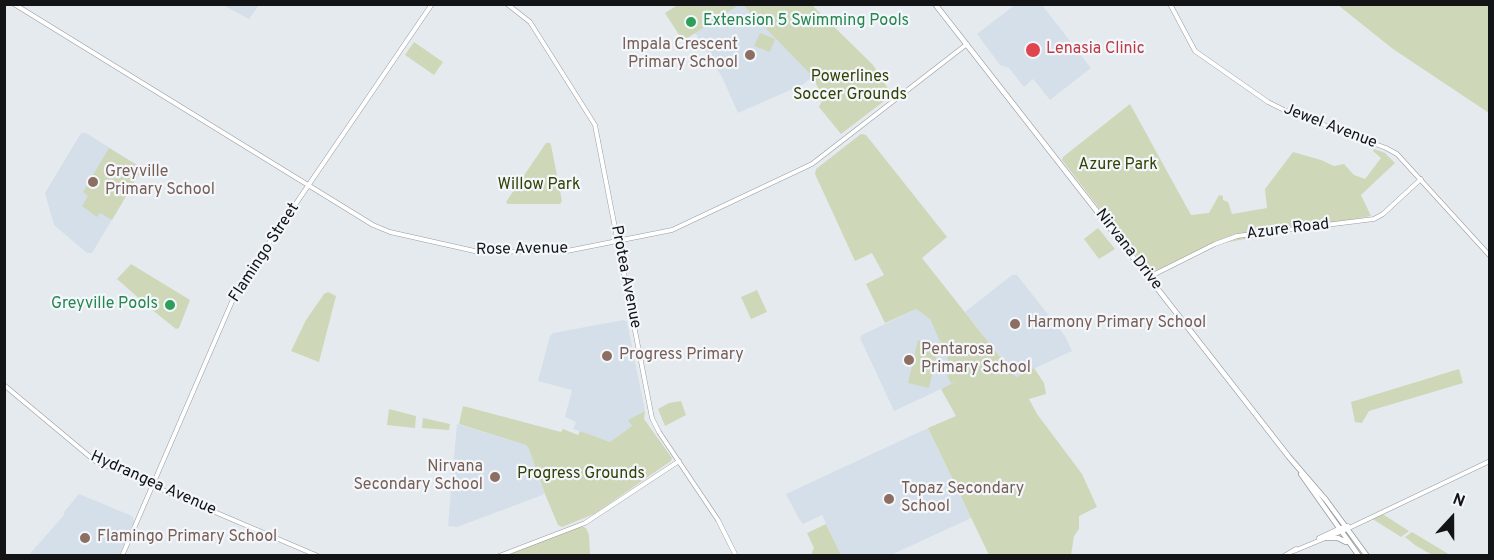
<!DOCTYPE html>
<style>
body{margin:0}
#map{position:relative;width:1494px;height:560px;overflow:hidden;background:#e5eaee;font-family:Overpass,sans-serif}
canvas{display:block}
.frame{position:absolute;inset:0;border:6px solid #131416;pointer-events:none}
.north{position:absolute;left:1422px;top:488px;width:60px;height:60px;-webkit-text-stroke:4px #f3f7fb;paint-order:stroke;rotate:21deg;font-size:16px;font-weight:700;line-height:24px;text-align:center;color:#131416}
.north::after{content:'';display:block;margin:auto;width:21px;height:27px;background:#131416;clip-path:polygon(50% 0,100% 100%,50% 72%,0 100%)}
</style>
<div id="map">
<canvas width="1494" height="560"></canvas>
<div class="frame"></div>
<div class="north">N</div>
</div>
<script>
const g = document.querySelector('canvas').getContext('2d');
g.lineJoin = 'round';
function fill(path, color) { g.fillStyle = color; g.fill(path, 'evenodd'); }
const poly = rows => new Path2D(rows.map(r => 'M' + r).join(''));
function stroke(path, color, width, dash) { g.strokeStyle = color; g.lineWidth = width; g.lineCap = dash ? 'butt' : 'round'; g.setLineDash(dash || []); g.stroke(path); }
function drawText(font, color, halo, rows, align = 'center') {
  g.font = font + ' Overpass,sans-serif'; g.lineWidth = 4.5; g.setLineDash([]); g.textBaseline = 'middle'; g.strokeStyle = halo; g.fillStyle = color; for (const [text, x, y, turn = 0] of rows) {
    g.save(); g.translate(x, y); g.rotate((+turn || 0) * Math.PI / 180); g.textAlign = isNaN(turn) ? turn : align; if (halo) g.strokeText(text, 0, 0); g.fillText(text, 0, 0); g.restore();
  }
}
const built = poly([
 [1016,4,1042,5,1091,68,1050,100,1033,79,1024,87,1009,68,1000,65,977,34],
 [223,5,259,5,249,19],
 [739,5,743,5,813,77,802,85,738,113,722,77,695,33],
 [81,133,86,133,140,167,141,171,92,253,87,253,54,225,45,193],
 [1012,275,1017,275,1065,336,1072,351,1016,377,965,312],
 [916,309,930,319,958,381,894,411,860,338,862,335],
 [624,320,627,322,645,411,629,420,632,426,610,442,573,429,576,422,565,417,572,390,538,381,550,336,553,333],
 [457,424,526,445,529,449,545,494,457,527,448,526],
 [928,428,971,518,891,555,841,555,822,515,803,524,799,519,786,494],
 [79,494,132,516,134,521,119,555,28,556,64,515,64,512]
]);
const green = poly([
 [679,4,739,4,739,5,683,41,665,13],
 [743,5,812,5,873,65,892,95,841,134,819,107,823,99,813,77],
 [1338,5,1489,5,1489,113,1393,49],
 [760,33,775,39,770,52,754,46],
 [414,42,443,62,434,75,405,55],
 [1130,104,1191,215,1209,213,1219,195,1223,196,1223,200,1228,202,1232,214,1267,208,1265,189,1293,152,1321,160,1334,166,1344,164,1354,175,1365,179,1381,158,1373,151,1374,149,1385,153,1395,163,1361,195,1371,216,1207,246,1151,273,1147,270,1062,160,1063,157],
 [861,134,866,135,947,237,922,258,1016,377,1034,368,1044,383,1046,394,1029,399,1037,414,1082,474,1097,507,1079,516,1079,529,1074,536,1071,555,989,555,928,428,956,416,941,389,957,381,951,383,945,371,951,369,954,375,951,367,938,373,935,367,948,361,949,362,930,319,916,309,885,323,866,284,884,275,872,253,855,261,815,174,816,169],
 [546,143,550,143,551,145,562,201,560,204,508,204,506,202],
 [109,148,140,167,141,171,112,220,100,213,97,217,82,206,88,196,83,192],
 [1098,228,1115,249,1099,259,1084,239],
 [131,264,190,300,179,328,176,329,150,308,117,279],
 [757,290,767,312,751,319,741,297],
 [328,292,336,296,319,362,291,351,306,320,324,294],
 [918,340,939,346,929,388,908,383],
 [1459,369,1463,383,1369,411,1362,423,1355,422,1351,402],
 [681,401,686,415,665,426,658,409,669,403],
 [463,406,561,432,563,429,578,435,580,431,610,442,632,426,628,420,645,411,644,419,672,458,671,461,594,514,562,527,558,525,545,494,529,449,526,445,459,424],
 [389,409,416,416,415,428,387,425],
 [423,418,450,424,449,430,422,428],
 [1381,513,1409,531,1401,537,1371,518],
 [826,524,841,555,811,555,814,548,807,533],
 [581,526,586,528,589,535,590,555,504,556],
 [1412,532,1450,555,1432,555,1415,545,1405,537]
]);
const tertiary = poly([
 [14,4,373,225,390,232,479,252,567,251,672,230,812,164,967,44],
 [507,4,530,22,595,125,652,418,659,432,718,520,736,556],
 [1170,4,1195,51,1268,102,1284,110,1386,148,1397,154,1490,256],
 [1149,277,1215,244,1237,236,1374,219,1383,214,1421,179],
 [4,385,95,461,318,556],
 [1319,538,1338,529,1348,526],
 [1294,551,1347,529,1490,461],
 [122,556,237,290,432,4],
 [499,556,585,523,679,461],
 [1284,556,1296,549]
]);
const secondary = poly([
 [935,4,1289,457,1326,500,1367,556],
 [1301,474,1359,556],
 [1327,538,1338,538,1346,542]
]);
const markers = [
 [691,22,6,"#2e9e5b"],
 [1033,50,8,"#e0444e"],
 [750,55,6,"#8d6e63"],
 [93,182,6,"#8d6e63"],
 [170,305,6,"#2e9e5b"],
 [1015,324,6,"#8d6e63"],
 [607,356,6,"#8d6e63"],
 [909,360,6,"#8d6e63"],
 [495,477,6,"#8d6e63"],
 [889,499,6,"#8d6e63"],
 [85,538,6,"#8d6e63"]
];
const leisureNames = [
 ["Extension 5 Swimming Pools",703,22],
 ["Greyville Pools",158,305,"right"]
];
const educationNames = [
 ["Impala Crescent",738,46,"right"],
 ["Primary School",738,64,"right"],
 ["Greyville",105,173],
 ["Primary School",105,191],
 ["Harmony Primary School",1027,324],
 ["Pentarosa",921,351],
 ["Primary School",921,369],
 ["Progress Primary",619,356],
 ["Nirvana",483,468,"right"],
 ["Secondary School",483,486,"right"],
 ["Topaz Secondary",901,490],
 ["School",901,508],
 ["Flamingo Primary School",97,538]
];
const healthNames = [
 ["Lenasia Clinic",1046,50]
];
const parkNames = [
 ["Powerlines",850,78],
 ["Soccer Grounds",850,96],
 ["Azure Park",1118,166],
 ["Willow Park",539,186],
 ["Progress Grounds",581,475]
];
const streetNames = [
 ["Jewel Avenue",1330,127,21],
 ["Azure Road",1288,230,-7],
 ["Rose Avenue",522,250,-1],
 ["Nirvana Drive",1128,250,52],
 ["Flamingo Street",265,253,-57],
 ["Protea Avenue",625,277,79],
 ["Hydrangea Avenue",153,484,24]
];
fill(built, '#d5dfe9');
fill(green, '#ced7b8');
stroke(tertiary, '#989ca0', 5);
stroke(secondary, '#989ca0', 6);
stroke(tertiary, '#fff', 4);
stroke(secondary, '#fff', 4.5);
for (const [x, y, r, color] of markers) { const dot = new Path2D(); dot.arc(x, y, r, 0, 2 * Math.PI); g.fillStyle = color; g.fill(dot); stroke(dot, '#f3f7fb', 2); }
drawText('16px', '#27864d', '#f3f7fb', leisureNames, 'left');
drawText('16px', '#785e54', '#f3f7fb', educationNames, 'left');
drawText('16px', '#be3a42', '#f3f7fb', healthNames, 'left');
drawText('16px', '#344103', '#f3f7fb', parkNames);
drawText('16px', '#131416', '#f3f7fb', streetNames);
</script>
